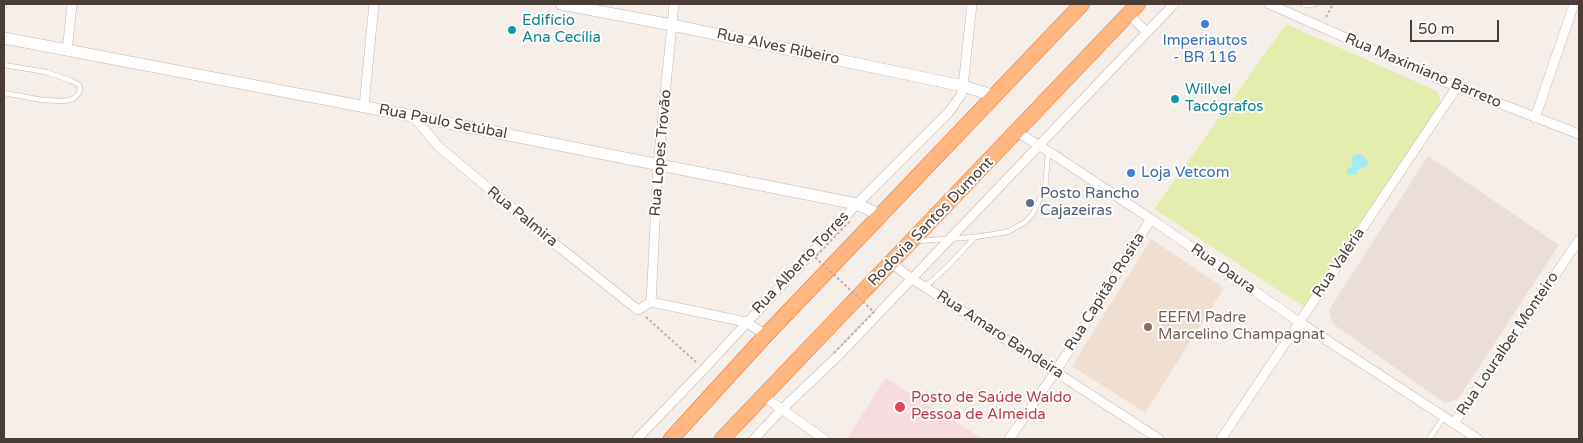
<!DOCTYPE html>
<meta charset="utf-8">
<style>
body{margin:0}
#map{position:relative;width:1583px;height:443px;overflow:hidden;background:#f6eee8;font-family:"Varela Round",sans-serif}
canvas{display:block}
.frame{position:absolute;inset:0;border:5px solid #4a3d36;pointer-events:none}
.scale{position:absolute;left:1410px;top:20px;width:89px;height:22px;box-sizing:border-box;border:2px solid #4a3d36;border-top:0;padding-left:6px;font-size:15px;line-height:18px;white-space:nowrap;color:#4a3d36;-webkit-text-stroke:4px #fff;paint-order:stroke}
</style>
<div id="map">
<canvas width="1583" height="443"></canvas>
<div class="frame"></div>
<div class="scale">50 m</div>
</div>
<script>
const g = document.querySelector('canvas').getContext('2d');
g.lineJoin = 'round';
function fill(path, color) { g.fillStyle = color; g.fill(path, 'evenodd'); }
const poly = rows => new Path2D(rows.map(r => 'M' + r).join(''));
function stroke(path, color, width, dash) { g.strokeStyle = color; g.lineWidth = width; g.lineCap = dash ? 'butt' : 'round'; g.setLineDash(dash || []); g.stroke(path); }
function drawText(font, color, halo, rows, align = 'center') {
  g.font = font + ' "Varela Round",sans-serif'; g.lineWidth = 4; g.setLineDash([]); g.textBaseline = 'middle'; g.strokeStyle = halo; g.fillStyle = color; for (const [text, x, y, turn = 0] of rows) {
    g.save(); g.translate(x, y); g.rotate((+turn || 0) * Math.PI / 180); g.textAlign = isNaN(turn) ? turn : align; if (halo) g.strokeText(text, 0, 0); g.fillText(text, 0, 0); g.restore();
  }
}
const residential = poly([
 [1428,156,1559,245,1458,399,1445,403,1333,324,1329,310]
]);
const education = poly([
 [1151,239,1224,288,1145,413,1072,366]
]);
const medical = poly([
 [886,378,983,439,851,439,848,437]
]);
const green = poly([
 [1288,25,1437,91,1441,103,1309,303,1303,306,1154,209,1284,27]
]);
const water = poly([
 [1359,154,1366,158,1368,163,1364,168,1363,167,1357,170,1357,174,1350,175,1347,174,1347,169,1353,166,1351,159,1354,155]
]);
const path = poly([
 [1326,17,1333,4],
 [646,317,696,362]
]);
const service = poly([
 [1303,4,1306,5,1315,4],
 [4,65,46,72,70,80,79,85,80,89,79,93,73,99,64,101,42,100,4,93],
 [917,241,975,237,1007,232,1024,223,1032,215,1045,189,1048,153],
 [925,287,949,265,975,237],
 [1429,439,1444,417]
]);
const minor = poly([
 [1269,4,1457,87,1579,134],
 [1128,14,1147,32],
 [67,51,72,4],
 [364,106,374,4],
 [413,116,439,147,554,243,638,310,651,302,746,322,766,335],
 [1535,118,1574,4],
 [1017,132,1048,151,1151,219,1299,322,1478,439],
 [891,263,911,278,1159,439],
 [651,302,658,165,674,4],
 [763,396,824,439],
 [1454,423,1579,240],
 [637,439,704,369,857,204,949,112,961,95,963,86,972,4],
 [754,439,781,410,838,356,1174,4],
 [1009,439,1056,371,1151,219],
 [1221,439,1457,87]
]);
const tertiary = poly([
 [561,4,672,25,963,86,995,96],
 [4,38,413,116,857,204,880,215]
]);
const trunk = poly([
 [671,439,766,335,1082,4],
 [722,439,1138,4]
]);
const pathBridge = poly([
 [834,353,874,312,815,257,850,221]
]);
const markers = [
 [1205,24,5,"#3f7fe0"],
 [512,30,5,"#0f9aa8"],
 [1175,99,5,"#0f9aa8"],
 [1131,173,5,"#3f7fe0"],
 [1030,203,5,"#5c6f8a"],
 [1148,327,5,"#8d6e63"],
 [900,407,6,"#e0444e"]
];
const cultureNames = [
 ["Edifício",522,21],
 ["Ana Cecília",522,38],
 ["Willvel",1185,90],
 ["Tacógrafos",1185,107]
];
const shopNames = [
 ["Imperiautos",1205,41],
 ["- BR 116",1205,58],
 ["Loja Vetcom",1141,173,"left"]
];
const streetNames = [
 ["Rua Alves Ribeiro",778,47,12],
 ["Rua Maximiano Barreto",1423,71,23],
 ["Rua Paulo Setúbal",443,122,11],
 ["Rua Lopes Trovão",661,153,-85],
 ["Rua Palmira",522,217,39],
 ["Rodovia Santos Dumont",931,222,-46],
 ["Rua Alberto Torres",801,263,-47],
 ["Rua Valéria",1339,263,-56],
 ["Rua Daura",1223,269,35],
 ["Rua Capitão Rosita",1105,292,-58],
 ["Rua Amaro Bandeira",1000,335,33],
 ["Rua Louralber Monteiro",1508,344,-56]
];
const serviceNames = [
 ["Posto Rancho",1040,194],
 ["Cajazeiras",1040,211]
];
const educationNames = [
 ["EEFM Padre",1158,318],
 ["Marcelino Champagnat",1158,335]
];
const healthNames = [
 ["Posto de Saúde Waldo",911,398],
 ["Pessoa de Almeida",911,415]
];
fill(residential, '#eaded6');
fill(education, '#f0dfd1');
fill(medical, '#f7dbdf');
fill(green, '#e2edae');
fill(water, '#a0ebf7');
stroke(service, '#c5b6ad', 5.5);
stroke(minor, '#c5b6ad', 10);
stroke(tertiary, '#c5b6ad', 12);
stroke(trunk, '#eb722c', 16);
stroke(path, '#c5aa9a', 2, [2.5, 2.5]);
stroke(service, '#fff', 4.5);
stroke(minor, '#fff', 9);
stroke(tertiary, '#fff', 11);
stroke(trunk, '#ffb681', 15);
stroke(pathBridge, '#c5aa9a', 2, [2.5, 2.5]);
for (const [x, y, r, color] of markers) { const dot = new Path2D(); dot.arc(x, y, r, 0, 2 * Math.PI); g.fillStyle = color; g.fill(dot); stroke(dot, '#fff', 2); }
drawText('15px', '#0d838f', '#fff', cultureNames, 'left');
drawText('15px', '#366cbe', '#fff', shopNames);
drawText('15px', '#4a3d36', '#fff', streetNames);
drawText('15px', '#4e5e75', '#fff', serviceNames, 'left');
drawText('15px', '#785e54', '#fff', educationNames, 'left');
drawText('15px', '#be3a42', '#fff', healthNames, 'left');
</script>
